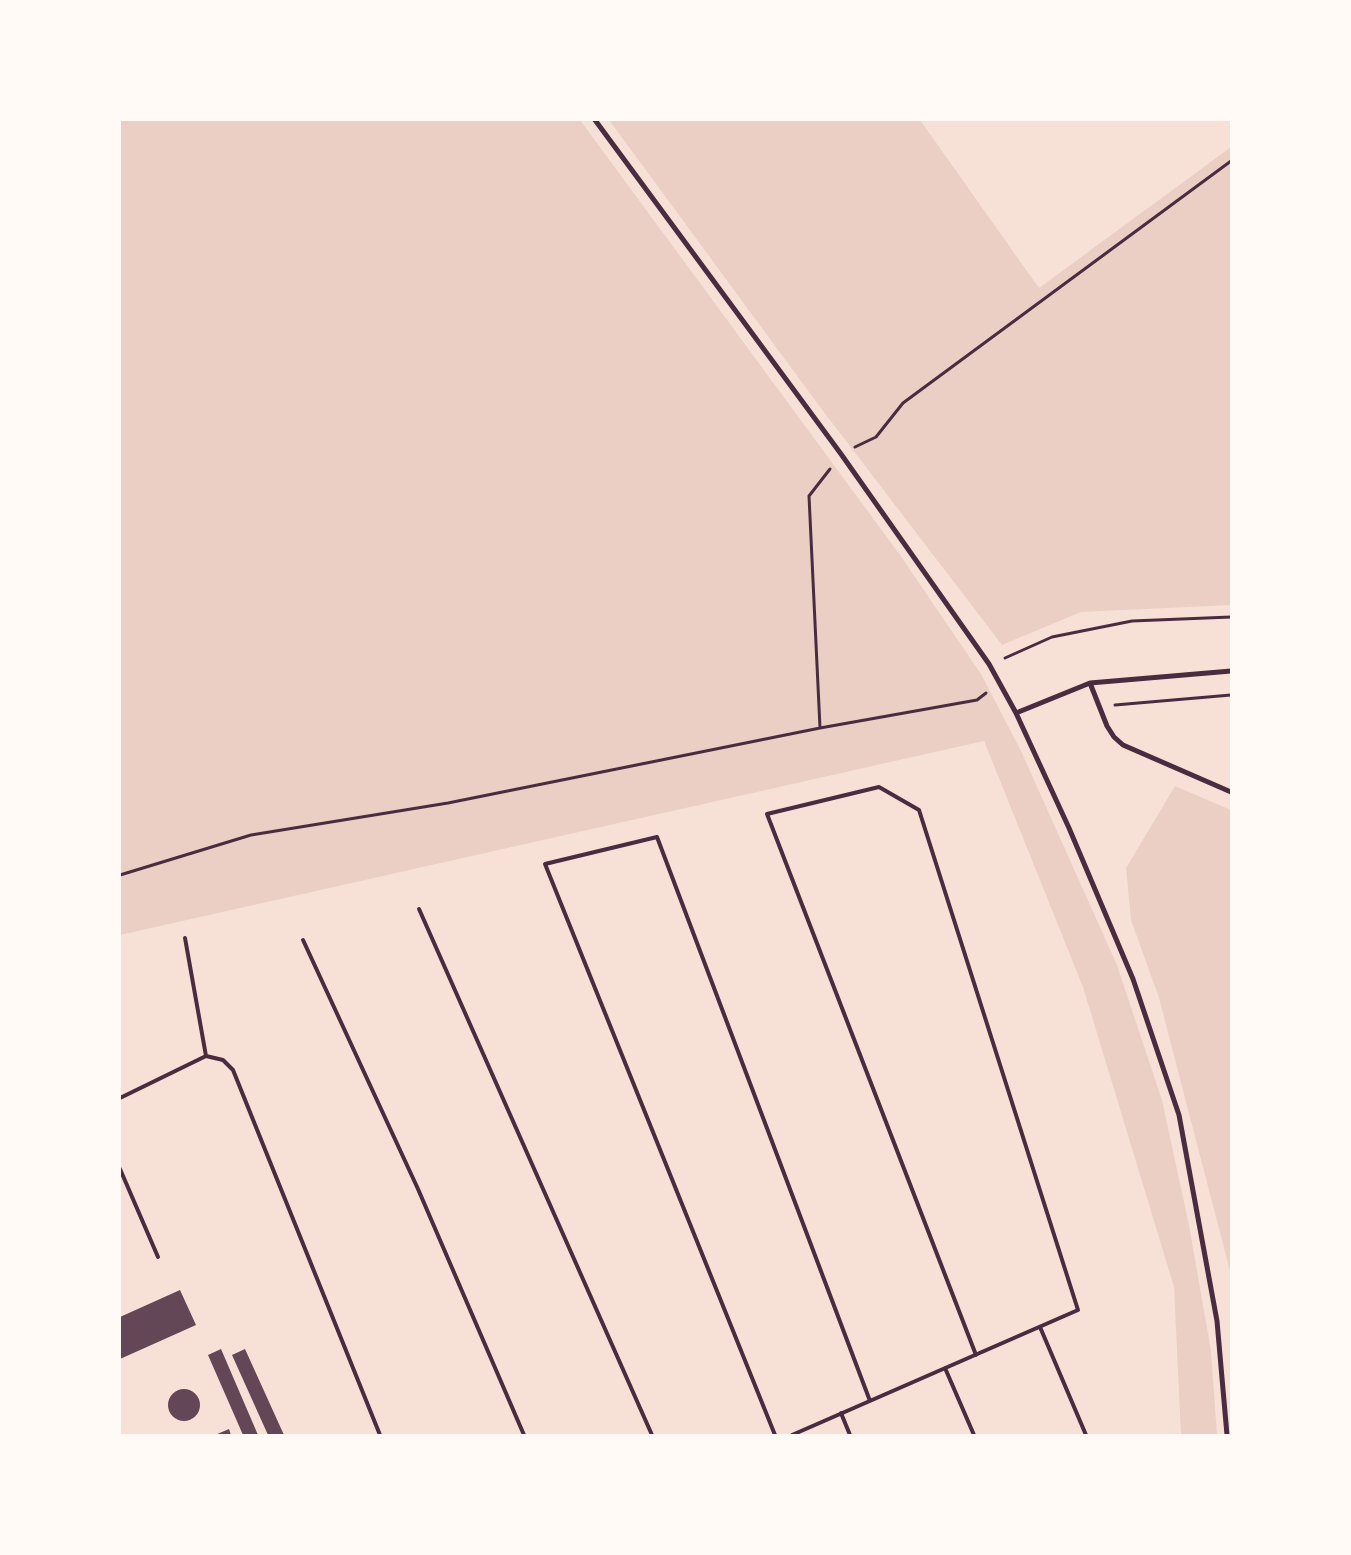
<!DOCTYPE html>
<style>
body{margin:0}
#map{position:relative;width:1351px;height:1555px;overflow:hidden;background:#f7e1d7;font-family:"Roboto Serif",serif}
canvas{display:block}
.frame{position:absolute;inset:0;border:121px solid #fffaf5;pointer-events:none}
</style>
<div id="map">
<canvas width="1351" height="1555"></canvas>
<div class="frame"></div>
</div>
<script>
const g = document.querySelector('canvas').getContext('2d');
g.lineJoin = 'round';
function fill(path, color) { g.fillStyle = color; g.fill(path, 'evenodd'); }
const poly = rows => new Path2D(rows.map(r => 'M' + r).join(''));
function stroke(path, color, width, dash) { g.strokeStyle = color; g.lineWidth = width; g.lineCap = dash ? 'butt' : 'round'; g.setLineDash(dash || []); g.stroke(path); }
const green = poly([
 [120,120,580,120,900,555,981,674,1021,751,1117,965,1162,1100,1189,1225,1211,1351,1217,1435,1181,1435,1174,1287,1083,987,984,741,120,935],
 [609,120,920,120,1039,288,1231,147,1231,605,1081,612,1002,645,820,407],
 [1175,786,1231,810,1231,1275,1159,998,1131,920,1126,868]
]);
const building = poly([
 [180,1290,196,1325,120,1359,120,1317],
 [221,1349,258,1435,243,1435,208,1355],
 [245,1349,284,1435,268,1435,232,1355],
 '168 1405a16 16 0 1 1 32 0a16 16 0 1 1-32 0Z',
 [229,1429,231,1435,215,1435]
]);
const path = poly([
 [855,447,876,437,903,403,1231,161],
 [1005,658,1052,637,1132,621,1231,617],
 [1115,705,1231,695],
 [820,728,809,496,830,469],
 [120,875,251,835,448,803,820,728,977,700,986,693]
]);
const service = poly([
 [419,909,652,1435],
 [185,938,206,1056],
 [303,940,418,1189,524,1435],
 [120,1098,206,1056,223,1060,233,1070,380,1435],
 [120,1169,158,1257],
 [1040,1327,1086,1435],
 [945,1368,974,1435],
 [841,1413,850,1435],
 [775,1435,545,864,657,837,870,1401],
 [792,1435,1078,1310,919,810,879,787,767,814,976,1355]
]);
const minor = poly([
 [595,120,841,454,989,664,1016,713,1069,828,1133,979,1179,1115,1217,1321,1227,1435],
 [1090,683,1107,726,1114,737,1123,745,1231,792],
 [1016,713,1090,683,1231,671]
]);
fill(green, '#ebcfc5');
fill(building, '#644757');
stroke(path, '#4a2c40', 3);
stroke(service, '#4a2c40', 4);
stroke(minor, '#4a2c40', 5);
</script>
